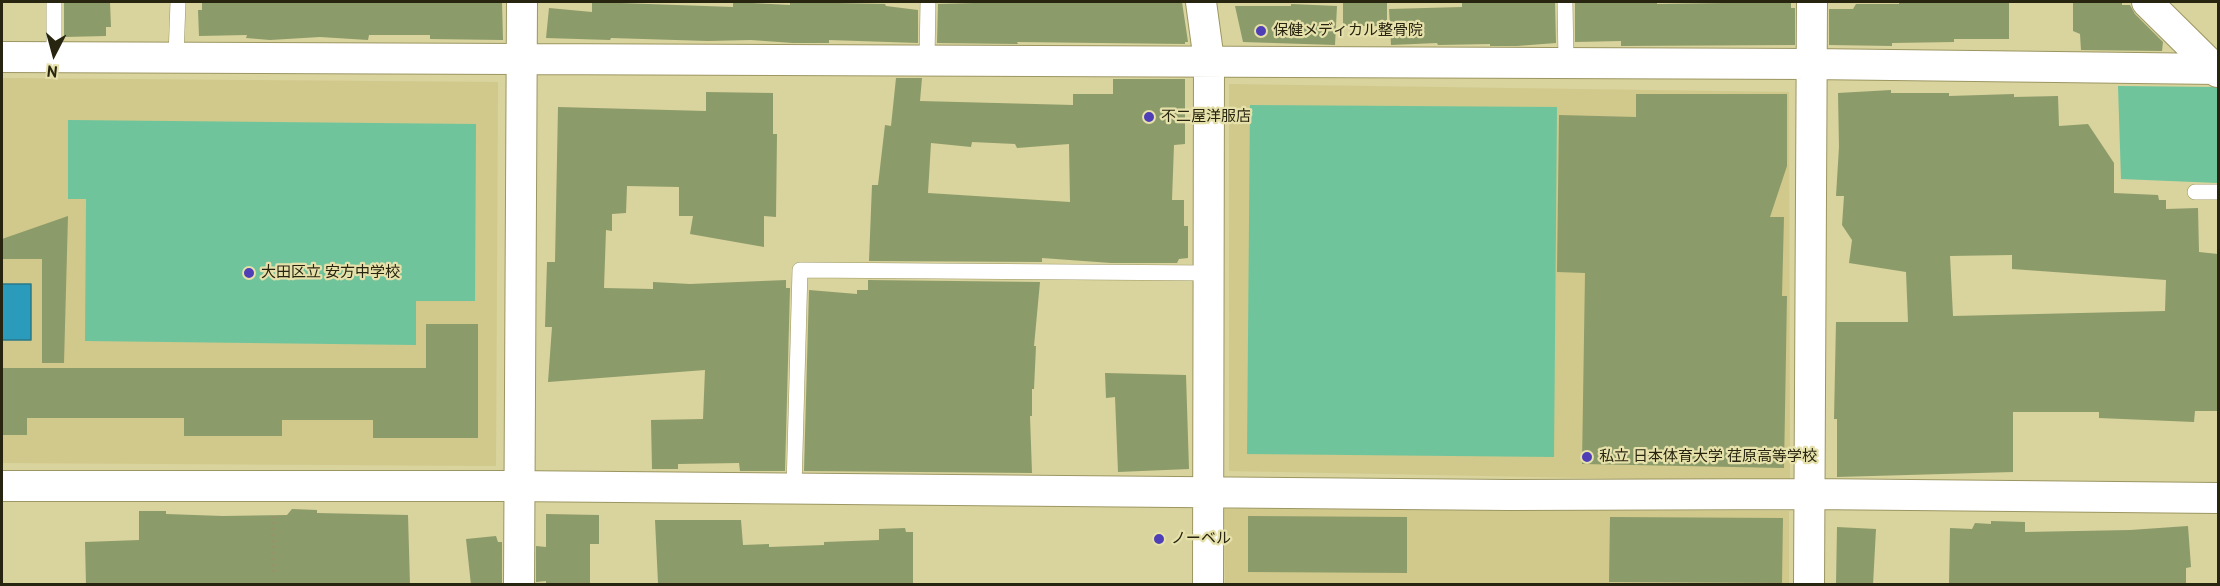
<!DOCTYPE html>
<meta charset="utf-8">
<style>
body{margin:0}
#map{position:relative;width:2220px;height:586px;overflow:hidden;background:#d9d39d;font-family:"PT Sans",sans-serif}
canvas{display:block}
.frame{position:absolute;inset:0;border:3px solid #272510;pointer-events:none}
.north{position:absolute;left:24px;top:24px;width:60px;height:60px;-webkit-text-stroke:4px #e6e0aa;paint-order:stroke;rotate:186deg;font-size:16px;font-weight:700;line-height:24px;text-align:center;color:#272510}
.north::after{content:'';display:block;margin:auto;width:21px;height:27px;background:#272510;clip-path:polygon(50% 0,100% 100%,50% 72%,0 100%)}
</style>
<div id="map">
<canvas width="2220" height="586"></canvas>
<div class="frame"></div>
<div class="north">N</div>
</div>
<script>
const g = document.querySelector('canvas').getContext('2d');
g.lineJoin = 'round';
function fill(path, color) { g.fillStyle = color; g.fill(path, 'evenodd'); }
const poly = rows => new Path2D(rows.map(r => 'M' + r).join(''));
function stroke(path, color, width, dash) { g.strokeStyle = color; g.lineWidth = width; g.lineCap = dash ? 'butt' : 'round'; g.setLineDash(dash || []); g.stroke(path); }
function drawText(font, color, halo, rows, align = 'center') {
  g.font = font + ' "PT Sans","Noto Sans JP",sans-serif'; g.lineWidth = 4.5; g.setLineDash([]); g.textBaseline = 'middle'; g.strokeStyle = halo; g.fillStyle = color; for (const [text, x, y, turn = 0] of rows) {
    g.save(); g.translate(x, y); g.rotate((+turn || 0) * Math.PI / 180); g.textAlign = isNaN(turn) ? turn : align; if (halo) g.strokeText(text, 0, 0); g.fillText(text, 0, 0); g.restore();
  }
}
const built = poly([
 [2,78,498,82,496,466,2,463],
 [1229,84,1789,92,1790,482,1229,471],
 [1224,509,1789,511,1789,584,1225,584]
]);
const green = poly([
 [2118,86,2218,87,2218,183,2121,179],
 [1250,105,1557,107,1554,457,1247,454],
 [68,120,476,124,475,301,416,301,416,345,85,341,86,199,68,199]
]);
const water = poly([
 [2,284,31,284,31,340,2,340,2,284]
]);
const building = poly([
 [64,2,110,2,111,27,106,27,106,36,64,37],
 [202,2,502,2,503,40,430,39,430,35,369,35,368,40,320,37,270,40,246,38,247,35,199,36,198,10,202,10],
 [592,2,733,7,733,2,790,5,790,2,885,4,886,6,918,10,918,43,829,40,829,43,793,43,751,40,708,41,611,38,610,40,546,38,549,8,592,12],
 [974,2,1182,2,1188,42,1185,42,1185,44,1017,42,1018,44,937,43,938,4,974,3],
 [1343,2,1387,2,1387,26,1343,26],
 [1462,2,1555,2,1556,43,1517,46,1490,46,1490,44,1438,45,1437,43,1391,45,1389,9,1462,7],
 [1575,2,1657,2,1657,4,1791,2,1791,8,1795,8,1795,45,1621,46,1621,41,1575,42],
 [1899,2,2009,2,2009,39,1954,39,1954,42,1892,43,1892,46,1829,45,1829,9,1853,9,1856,4,1899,4],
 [2073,2,2122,2,2122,5,2130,5,2135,14,2163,42,2162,51,2081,50,2080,34,2073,31],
 [1291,4,1337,6,1335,45,1243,42,1235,6,1291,6],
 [896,78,922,78,920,101,1073,105,1073,94,1113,94,1113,79,1185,79,1185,144,1174,145,1172,200,1184,200,1184,226,1188,226,1188,258,1179,259,1177,263,1111,263,1042,258,1042,262,869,261,872,185,878,185,885,125,891,126],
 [972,142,1015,144,1017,148,1069,144,1070,202,928,193,931,143,971,147],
 [1891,90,1891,93,1949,93,1949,96,2014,94,2014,97,2058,96,2059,126,2088,124,2114,163,2114,193,2158,195,2159,200,2166,200,2166,209,2198,208,2199,252,2218,254,2218,411,2195,411,2194,422,2099,418,2099,412,2013,412,2013,472,1837,477,1837,419,1834,419,1836,322,1908,322,1906,272,1849,263,1852,240,1842,225,1844,196,1836,196,1839,147,1838,93],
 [2012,255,2012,269,2166,280,2165,311,1953,316,1950,256],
 [706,92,773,93,773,134,777,134,776,217,764,216,764,247,690,234,693,216,679,216,679,187,627,186,626,213,612,214,612,231,606,230,604,288,653,289,653,282,690,284,786,280,786,288,790,288,785,471,740,471,739,463,678,464,678,469,652,469,651,420,703,419,705,370,548,382,552,327,545,327,547,262,555,262,558,107,706,111],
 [1636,94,1787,94,1787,166,1770,217,1784,217,1782,296,1787,296,1784,468,1582,464,1585,273,1557,272,1559,115,1636,117],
 [68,216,64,363,42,363,42,259,2,259,2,239],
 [868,280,1040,282,1034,346,1036,346,1034,389,1032,389,1032,416,1030,416,1032,473,804,471,809,290,857,294,857,290,868,290],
 [426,324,478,324,478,438,373,438,373,420,282,420,282,436,184,436,184,418,27,418,27,435,2,435,2,368,426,368],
 [1105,373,1186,375,1189,469,1118,472,1115,397,1106,398],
 [292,509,317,510,317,513,408,515,410,585,86,585,85,542,139,540,139,511,166,511,166,514,223,516,287,515],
 [546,514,599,515,599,544,590,544,590,585,546,585,546,581,536,582,536,546,546,547],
 [1248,516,1407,517,1407,573,1248,572],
 [1610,517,1783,518,1782,583,1609,582],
 [655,520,741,520,743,545,769,544,769,547,824,545,824,542,879,540,879,529,905,528,906,532,913,532,913,585,658,583],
 [1991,521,2025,522,2025,532,2130,530,2188,526,2191,567,2186,568,2186,585,1949,585,1950,528,1972,529,1975,523,1991,524],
 [1837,527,1876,529,1873,585,1836,585],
 [496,536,498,542,502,542,502,584,471,585,466,539]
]);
const path = poly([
 [273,572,273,516]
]);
const service = poly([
 [1565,2,1566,63],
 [54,57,54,2],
 [176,57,178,2],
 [927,60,928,2],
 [2195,192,2218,192],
 [794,488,800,270,1209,273]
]);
const minor = poly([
 [1201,2,1209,61,1208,584],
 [2147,2,2218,72],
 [2,57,1811,64,2218,69],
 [2,486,508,486,1510,495,1809,494,2218,498],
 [519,584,522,2],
 [1809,584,1812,2]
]);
const markers = [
 [1261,31,6,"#4e3fb7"],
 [1149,117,6,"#4e3fb7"],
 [249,273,6,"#4e3fb7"],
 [1587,457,6,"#4e3fb7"],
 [1159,539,6,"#4e3fb7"]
];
const poiNames = [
 ["保健メディカル整骨院",1273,31],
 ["不二屋洋服店",1161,117],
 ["大田区立 安方中学校",261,273],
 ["私立 日本体育大学 荏原高等学校",1599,457],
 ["ノーベル",1171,539]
];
fill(built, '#d0c98b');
fill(green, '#6fc49c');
fill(water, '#2b9bbb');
stroke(water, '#2a7888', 1.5);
fill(building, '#8c9b6a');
stroke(service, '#9c9662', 16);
stroke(minor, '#9c9662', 32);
stroke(path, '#979268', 4, [1.5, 4.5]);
stroke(service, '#fff', 15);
stroke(minor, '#fff', 30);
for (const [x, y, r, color] of markers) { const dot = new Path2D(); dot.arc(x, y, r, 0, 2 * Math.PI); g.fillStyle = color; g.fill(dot); stroke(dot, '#e6e0aa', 2); }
drawText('15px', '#272510', '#e6e0aa', poiNames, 'left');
</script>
